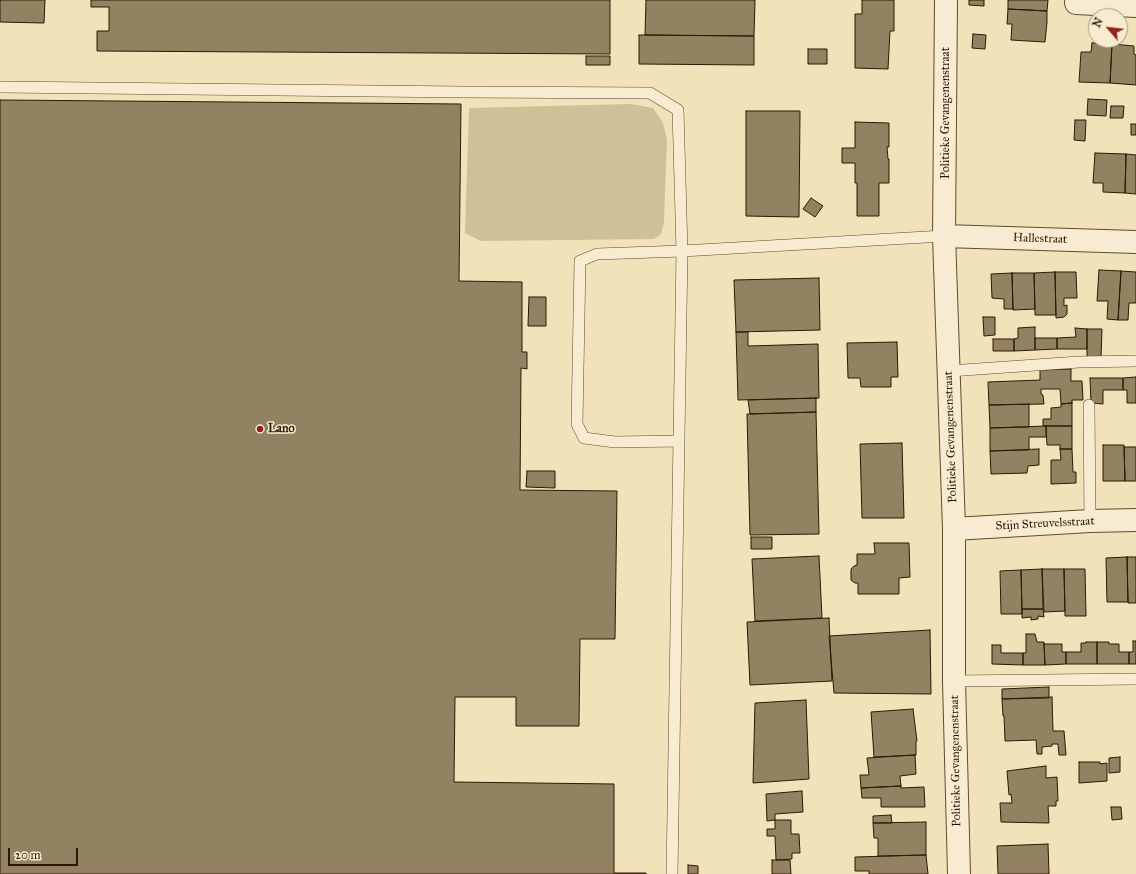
<!DOCTYPE html>
<style>
body{margin:0}
#map{position:relative;width:1136px;height:874px;overflow:hidden;background:#f2e2b9;font-family:"IM FELL Great Primer",serif}
canvas{display:block}
.north{position:absolute;left:1088px;top:8px;width:40px;height:40px;box-sizing:border-box;background:#f7ecd2;border:1px solid #a6987f;border-radius:50%;rotate:298deg;font-size:11px;font-weight:700;line-height:16px;text-align:center;color:#2c1902}
.north::after{content:'';display:block;margin:auto;width:14px;height:18px;background:#8f2418;clip-path:polygon(50% 0,100% 100%,50% 72%,0 100%)}
.scale{position:absolute;left:8px;top:848px;width:70px;height:18px;box-sizing:border-box;border:2px solid #2c1902;border-top:0;padding-left:5px;font-size:12px;line-height:14px;white-space:nowrap;color:#2c1902;-webkit-text-stroke:3px #f7ecd2;paint-order:stroke}
</style>
<div id="map">
<canvas width="1136" height="874"></canvas>
<div class="north">N</div>
<div class="scale">20 m</div>
</div>
<script>
const g = document.querySelector('canvas').getContext('2d');
g.lineJoin = 'round';
function fill(path, color) { g.fillStyle = color; g.fill(path, 'evenodd'); }
const poly = rows => new Path2D(rows.map(r => 'M' + r).join(''));
function stroke(path, color, width, dash) { g.strokeStyle = color; g.lineWidth = width; g.lineCap = dash ? 'butt' : 'round'; g.setLineDash(dash || []); g.stroke(path); }
function drawText(font, color, halo, rows, align = 'center') {
  g.font = font + ' "IM FELL Great Primer",serif'; g.lineWidth = 3; g.setLineDash([]); g.textBaseline = 'middle'; g.strokeStyle = halo; g.fillStyle = color; for (const [text, x, y, turn = 0] of rows) {
    g.save(); g.translate(x, y); g.rotate((+turn || 0) * Math.PI / 180); g.textAlign = isNaN(turn) ? turn : align; if (halo) g.strokeText(text, 0, 0); g.fillText(text, 0, 0); g.restore();
  }
}
const green = poly([
 [631,104,653,108,663,123,667,140,664,222,661,234,654,239,481,241,465,233,469,108]
]);
const building = poly([
 [0,0,45,0,44,23,0,22,0,0],
 [91,0,610,0,610,54,97,51,97,31,109,31,109,7,91,7,91,0],
 [646,0,755,0,754,36,645,35,646,0],
 [862,0,894,0,894,31,890,31,888,69,855,68,855,14,862,14,862,0],
 [969,0,984,0,984,6,969,5,969,0],
 [1008,0,1048,0,1047,11,1008,9,1008,0],
 [1008,9,1047,11,1047,22,1045,42,1011,40,1012,24,1007,24,1008,9],
 [973,34,986,35,985,49,972,48,973,34],
 [639,35,754,36,754,65,639,64,639,35],
 [1092,43,1112,44,1110,83,1079,82,1081,52,1091,52,1092,43],
 [1112,44,1134,46,1134,54,1136,55,1136,85,1110,83,1112,44],
 [808,49,827,49,827,64,808,64,808,49],
 [586,56,610,56,610,65,586,65,586,56],
 [1088,99,1107,100,1106,116,1087,115,1088,99],
 [0,100,461,104,459,281,522,282,522,352,527,352,527,369,521,368,520,490,617,491,615,639,580,639,579,726,516,726,516,697,455,697,454,782,614,784,614,873,646,873,646,874,0,874,0,100],
 [1111,106,1124,106,1123,118,1110,118,1111,106],
 [746,111,800,111,799,217,746,216,746,111],
 [1075,120,1086,120,1085,141,1074,140,1075,120],
 [855,122,889,123,889,147,887,147,888,159,889,159,889,183,879,183,879,216,857,216,857,183,855,183,855,163,842,163,842,148,855,148,855,122],
 [1131,124,1136,124,1136,135,1131,135,1131,124],
 [1095,153,1126,154,1125,193,1103,192,1103,183,1093,183,1095,153],
 [1126,154,1136,155,1136,194,1125,193,1126,154],
 [811,198,823,206,815,217,803,209,811,198],
 [1099,270,1121,271,1118,320,1107,319,1108,301,1097,301,1099,270],
 [1121,271,1136,272,1136,303,1129,303,1128,320,1118,320,1121,271],
 [1055,272,1076,272,1077,298,1064,298,1064,306,1067,305,1067,314,1064,317,1056,318,1055,272],
 [1055,272,1056,315,1035,315,1034,273,1055,272],
 [1012,273,1034,273,1035,309,1013,310,1012,273],
 [1012,273,1013,309,1004,309,1004,299,992,298,991,274,1012,273],
 [819,278,820,330,736,332,734,280,819,278],
 [529,297,546,297,546,326,528,326,529,297],
 [983,317,995,317,995,335,984,336,983,317],
 [1035,327,1035,350,1014,351,1014,339,1018,338,1018,328,1035,327],
 [1075,328,1087,329,1087,349,1057,349,1057,338,1076,337,1075,328],
 [1087,329,1102,329,1101,358,1087,358,1087,329],
 [736,332,748,332,748,346,818,344,819,398,738,400,736,332],
 [1035,338,1057,338,1057,349,1035,350,1035,338],
 [993,339,1014,339,1014,351,993,351,993,339],
 [897,342,898,377,891,377,891,387,861,387,860,378,848,378,847,343,897,342],
 [1071,369,1071,381,1082,381,1083,400,1072,400,1072,403,1061,404,1060,389,1041,389,1041,394,1043,395,1044,404,989,405,988,382,1040,380,1040,370,1071,369],
 [1136,377,1136,403,1127,403,1127,390,1123,390,1123,378,1136,377],
 [1090,378,1123,378,1123,390,1103,390,1103,404,1091,403,1090,378],
 [816,398,816,412,750,414,748,400,816,398],
 [1072,403,1072,426,1043,426,1043,419,1051,419,1051,408,1061,407,1061,404,1072,403],
 [1029,404,1029,427,990,428,989,405,1029,404],
 [816,412,819,534,750,535,747,414,816,412],
 [1046,426,1072,426,1072,449,1060,449,1060,445,1047,445,1046,426],
 [1046,426,1046,437,1029,437,1029,450,990,451,990,428,1046,426],
 [902,443,904,518,862,518,860,444,902,443],
 [1103,445,1124,445,1125,481,1103,481,1103,445],
 [1124,447,1136,447,1136,481,1125,481,1124,447],
 [1039,449,1039,465,1028,466,1027,473,991,474,990,451,1039,449],
 [1060,449,1072,449,1073,472,1076,472,1076,483,1051,484,1051,460,1061,460,1060,449],
 [527,471,555,471,555,488,526,487,527,471],
 [751,537,772,537,772,549,751,549,751,537],
 [874,543,909,543,910,577,899,578,899,594,858,594,858,583,855,583,851,580,851,569,854,566,857,565,857,554,875,554,874,543],
 [819,556,822,618,755,621,752,559,819,556],
 [1127,557,1136,557,1136,603,1128,603,1127,557],
 [1127,557,1128,602,1107,602,1106,558,1127,557],
 [1042,569,1064,569,1065,611,1044,612,1042,569],
 [1042,569,1043,609,1022,609,1021,570,1042,569],
 [1064,569,1085,569,1086,616,1065,616,1064,569],
 [1021,570,1022,614,1001,614,1000,571,1021,570],
 [1022,609,1043,609,1044,617,1038,616,1038,619,1031,620,1031,617,1022,618,1022,609],
 [829,618,832,681,750,685,747,622,829,618],
 [930,630,931,694,834,693,829,636,930,630],
 [1026,634,1035,634,1037,642,1044,642,1045,665,1023,665,1023,653,1026,653,1026,634],
 [1133,641,1136,641,1136,664,1129,664,1129,652,1133,652,1133,641],
 [1086,642,1097,642,1097,664,1066,664,1066,652,1081,652,1081,643,1086,643,1086,642],
 [1097,642,1109,642,1109,644,1119,644,1119,652,1129,652,1129,664,1097,664,1097,642],
 [1044,644,1062,644,1062,652,1066,652,1066,664,1045,665,1044,644],
 [992,645,1001,645,1001,653,1023,653,1023,665,992,664,992,645],
 [1049,687,1049,698,1002,699,1002,689,1049,687],
 [1052,697,1053,731,1064,731,1066,755,1059,755,1058,744,1052,744,1052,746,1042,747,1042,754,1037,754,1036,740,1005,741,1004,716,1003,716,1002,699,1052,697],
 [806,700,809,779,753,783,755,703,806,700],
 [913,709,917,741,916,741,916,755,874,757,871,712,913,709],
 [915,755,916,774,900,776,901,786,861,788,860,775,869,775,867,758,915,755],
 [1120,757,1120,772,1109,773,1109,758,1120,757],
 [1079,762,1100,762,1100,764,1107,763,1107,781,1079,783,1079,762],
 [1046,766,1046,778,1057,777,1058,801,1056,801,1056,806,1048,806,1049,823,1001,822,1000,803,1012,803,1011,794,1009,795,1007,771,1046,766],
 [901,786,901,788,924,787,925,807,881,807,881,798,862,798,861,788,901,786],
 [802,791,803,812,775,814,775,820,767,821,766,794,802,791],
 [1111,807,1121,807,1122,819,1112,820,1111,807],
 [891,815,892,823,873,823,873,816,891,815],
 [775,820,791,820,791,834,799,834,800,853,792,853,792,859,776,860,775,836,767,836,767,829,775,829,775,820],
 [926,822,926,855,878,856,878,838,874,838,873,823,926,822],
 [1048,844,1049,874,998,874,997,846,1048,844],
 [926,855,928,874,869,874,869,871,855,871,855,857,926,855],
 [772,860,790,860,791,874,772,874,772,860],
 [688,865,698,866,698,874,688,874,688,865]
]);
const lane = poly([
 [0,87,464,92,650,93,678,110,682,251,672,874],
 [949,371,1079,362,1136,361],
 [1089,405,1090,521],
 [679,441,615,442,584,438,577,424,580,261,597,254,682,251,944,236],
 [954,681,1136,679]
]);
const street = poly([
 [946,0,944,236,954,529,954,681,959,874],
 [1076,3,1136,6],
 [944,236,1136,242],
 [954,529,1090,521,1136,520]
]);
const markers = [
 [260,429,4,"#8f2418"]
];
const streetNames = [
 ["Politieke Gevangenenstraat",946,113,-90],
 ["Hallestraat",1040,239,2],
 ["Politieke Gevangenenstraat",951,437,-92],
 ["Stijn Streuvelsstraat",1045,524,-3],
 ["Politieke Gevangenenstraat",956,761,-91]
];
const poiNames = [
 ["Lano",268,429]
];
fill(green, '#d0c09a');
fill(building, '#938261');
stroke(building, '#2c1902', 1);
stroke(lane, '#5e4b30', 12);
stroke(street, '#5e4b30', 24);
stroke(lane, '#f7ecd2', 11);
stroke(street, '#f7ecd2', 22);
for (const [x, y, r, color] of markers) { const dot = new Path2D(); dot.arc(x, y, r, 0, 2 * Math.PI); g.fillStyle = color; g.fill(dot); stroke(dot, '#f7ecd2', 1.5); }
drawText('12px', '#2c1902', '#f7ecd2', streetNames);
drawText('bold 12px', '#2c1902', '#f7ecd2', poiNames, 'left');
</script>
